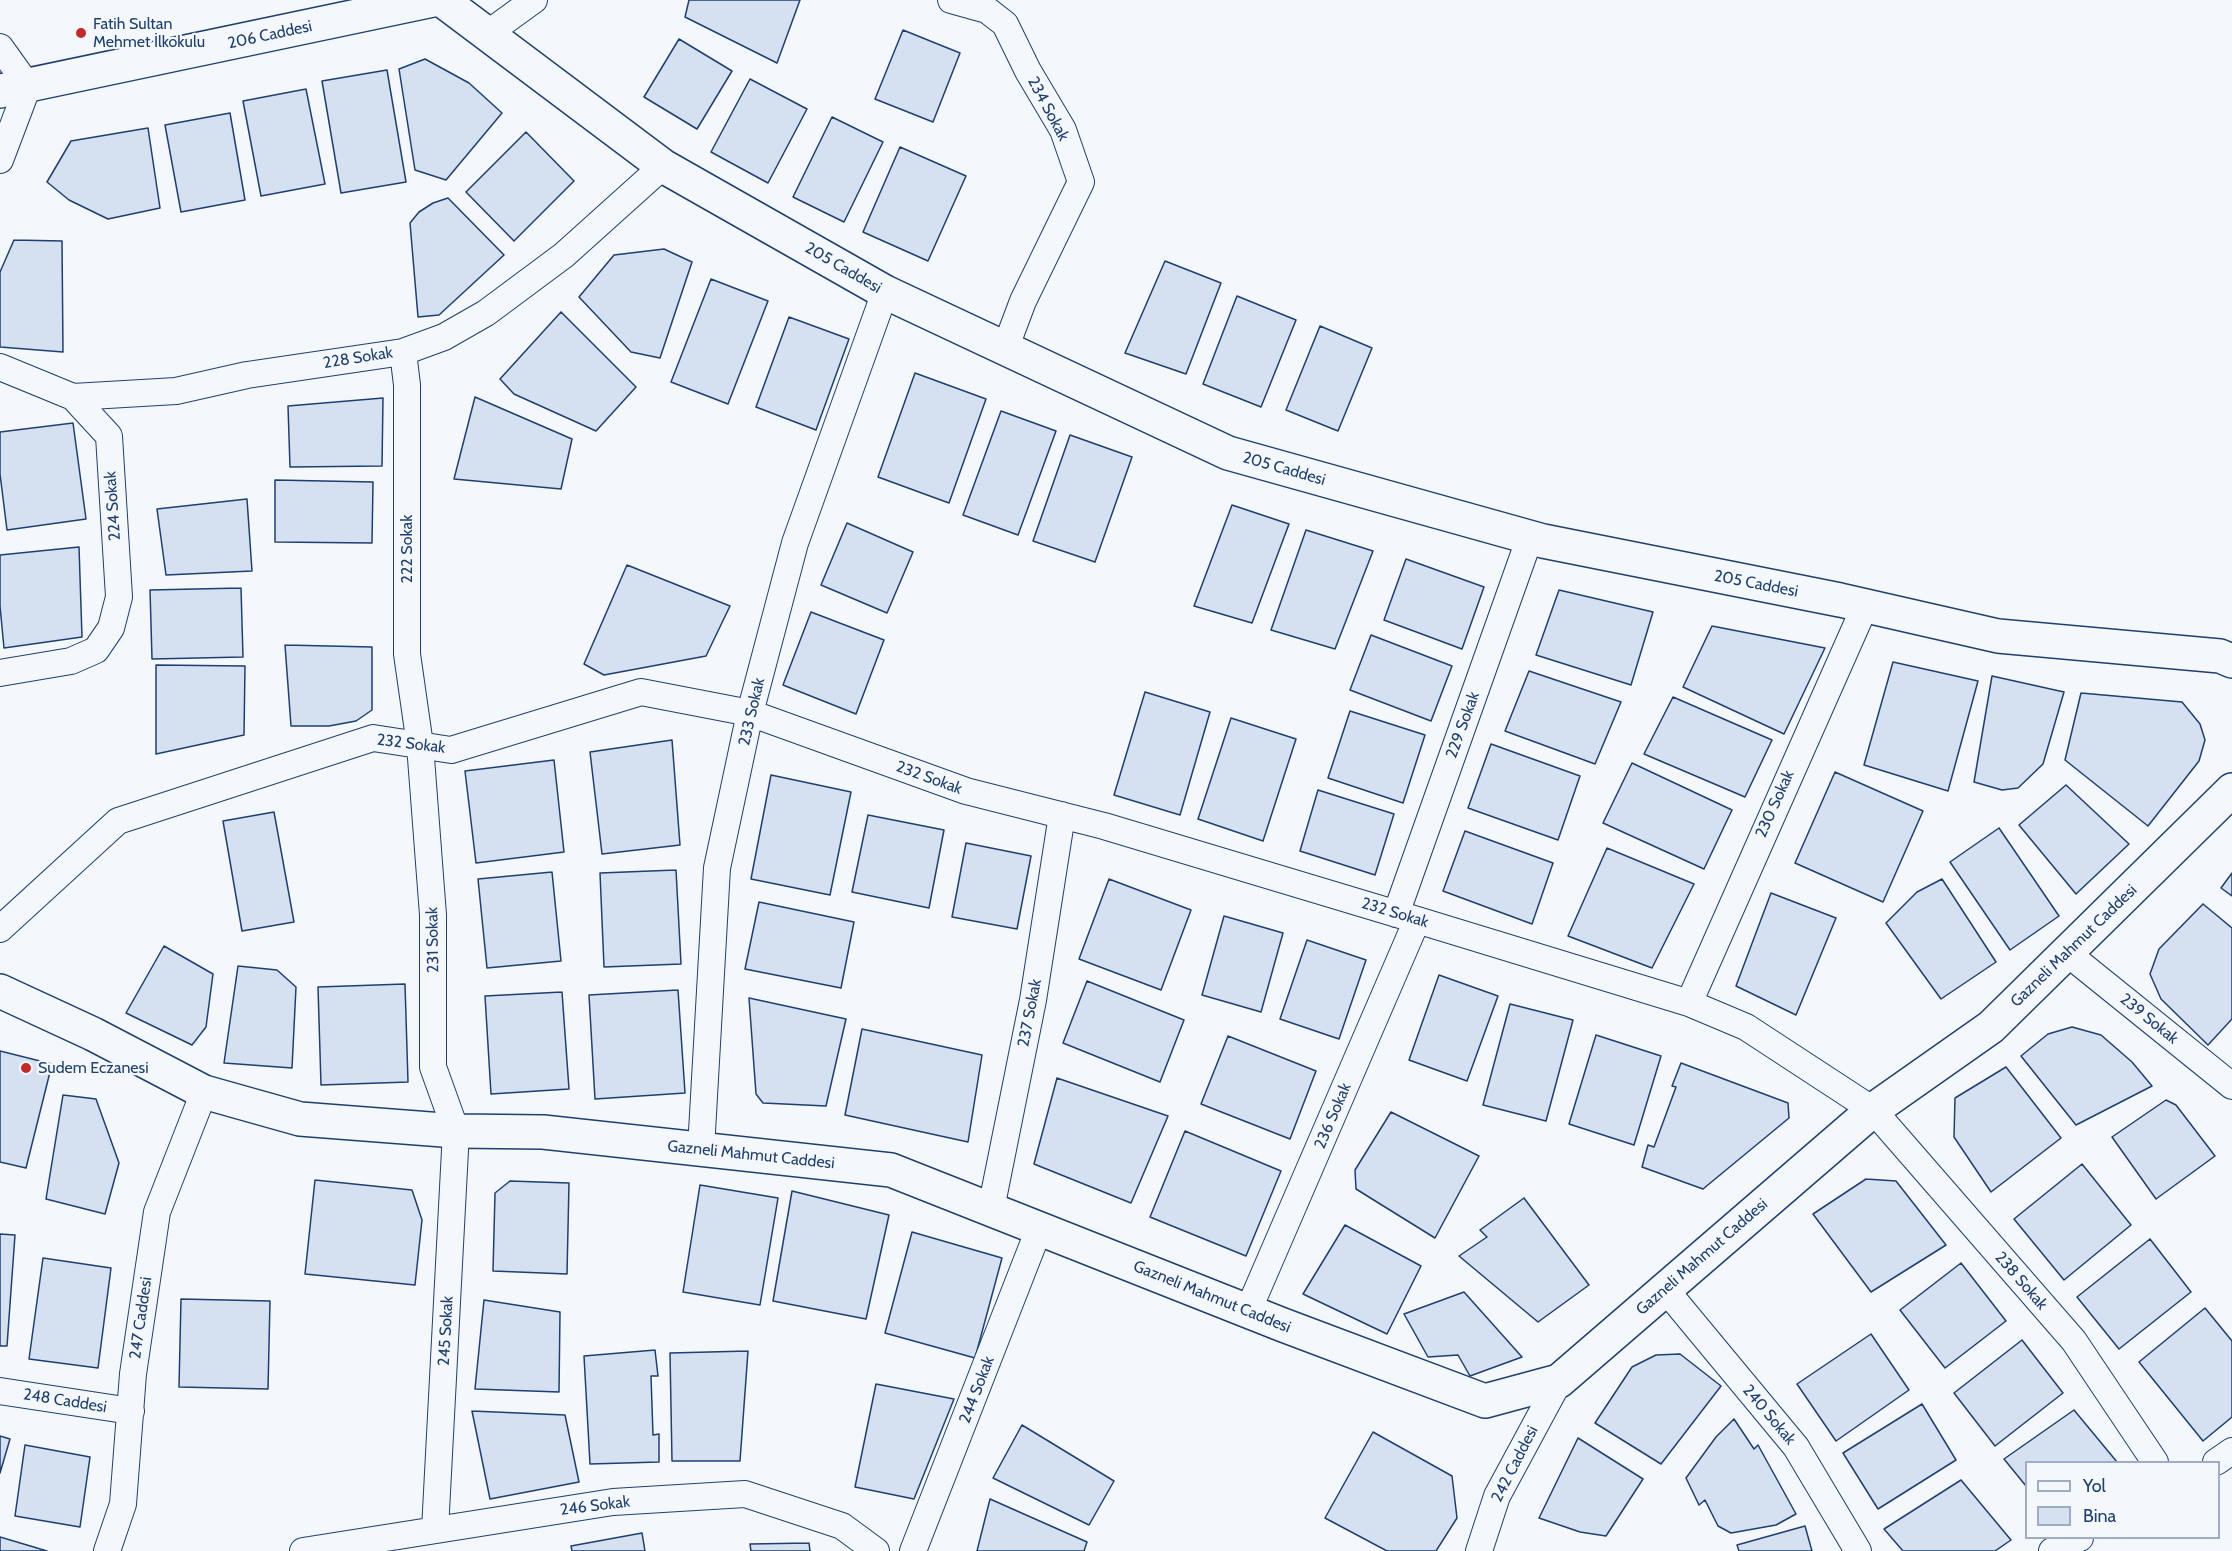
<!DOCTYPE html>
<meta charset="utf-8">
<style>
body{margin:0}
#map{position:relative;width:2232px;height:1551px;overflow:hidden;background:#f4f7fb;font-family:Cabin,sans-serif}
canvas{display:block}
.legend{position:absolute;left:2025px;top:1461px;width:195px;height:78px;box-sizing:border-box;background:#f4f7fb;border:2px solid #9eadc5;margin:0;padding:8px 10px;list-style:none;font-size:18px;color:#1d3f73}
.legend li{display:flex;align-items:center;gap:12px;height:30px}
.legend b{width:30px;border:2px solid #9eadc5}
</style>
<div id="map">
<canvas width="2232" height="1551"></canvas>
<ul class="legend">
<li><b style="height:8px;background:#f4f7fb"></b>Yol</li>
<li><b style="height:16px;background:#d5e0f0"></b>Bina</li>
</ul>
</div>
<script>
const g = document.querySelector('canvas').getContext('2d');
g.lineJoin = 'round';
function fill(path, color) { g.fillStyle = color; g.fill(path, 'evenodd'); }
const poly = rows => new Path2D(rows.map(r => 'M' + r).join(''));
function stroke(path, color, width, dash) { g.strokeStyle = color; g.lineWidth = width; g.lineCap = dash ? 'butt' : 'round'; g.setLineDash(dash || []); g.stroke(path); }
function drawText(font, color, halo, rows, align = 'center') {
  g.font = font + ' Cabin,sans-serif'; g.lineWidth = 4.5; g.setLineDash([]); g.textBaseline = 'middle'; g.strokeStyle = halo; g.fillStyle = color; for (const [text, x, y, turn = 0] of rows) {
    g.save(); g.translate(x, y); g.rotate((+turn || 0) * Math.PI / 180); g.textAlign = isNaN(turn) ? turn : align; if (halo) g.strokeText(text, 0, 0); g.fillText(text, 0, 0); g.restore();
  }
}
const building = poly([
 [689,0,800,0,777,63,685,17,689,0],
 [903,30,960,53,933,122,875,99,903,30],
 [679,39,732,71,697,129,644,97,679,39],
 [425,59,469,83,502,113,446,180,415,170,399,69,425,59],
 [387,70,406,182,341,193,322,81,387,70],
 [750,79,807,109,768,183,711,152,750,79],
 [306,89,325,184,261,196,243,101,306,89],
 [230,113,245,200,181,212,165,125,230,113],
 [832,117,883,142,844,222,793,197,832,117],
 [148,128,160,208,108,219,69,200,47,182,71,141,148,128],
 [526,132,574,181,514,241,466,192,526,132],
 [900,147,966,176,928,261,863,232,900,147],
 [448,198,504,255,439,315,418,317,410,223,419,212,433,203,448,198],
 [14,240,62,241,63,352,0,347,0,272,14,240],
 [664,249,692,262,660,358,631,352,579,297,614,255,664,249],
 [1165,261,1221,283,1186,374,1125,353,1165,261],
 [711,279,768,301,728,404,671,382,711,279],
 [1237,296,1296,320,1261,407,1203,384,1237,296],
 [561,312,636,387,596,431,514,394,500,379,561,312],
 [789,317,849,339,816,430,756,407,789,317],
 [1320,326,1372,348,1338,431,1286,410,1320,326],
 [915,373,986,399,949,503,878,477,915,373],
 [475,397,572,439,561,489,454,479,475,397],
 [383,398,382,466,290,467,288,406,383,398],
 [1001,411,1056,431,1018,535,963,515,1001,411],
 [73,423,86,519,7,530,0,474,0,432,73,423],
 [1070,435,1132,457,1095,562,1033,541,1070,435],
 [275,480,373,482,372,543,275,542,275,480],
 [247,499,252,571,166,575,157,509,247,499],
 [1232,505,1289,524,1252,623,1194,606,1232,505],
 [847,523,913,552,887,613,821,585,847,523],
 [1306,530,1373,551,1335,649,1271,630,1306,530],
 [79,547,82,637,4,648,0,606,0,555,79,547],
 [1406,559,1484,587,1462,649,1384,620,1406,559],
 [627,565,730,606,706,656,604,675,584,664,627,565],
 [241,588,243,657,152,659,150,590,241,588],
 [1559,590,1653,612,1631,685,1536,655,1559,590],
 [811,612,884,640,856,714,783,685,811,612],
 [1712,626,1825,648,1784,734,1683,687,1712,626],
 [1371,635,1452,666,1431,721,1350,690,1371,635],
 [285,645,372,647,372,710,356,721,329,726,291,726,285,645],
 [1893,662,1978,681,1948,791,1864,765,1893,662],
 [156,665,245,666,244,735,156,754,156,665],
 [1529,671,1621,702,1595,764,1505,731,1529,671],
 [1992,676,2064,692,2043,764,2018,788,2002,790,1974,782,1992,676],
 [1145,692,1210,712,1180,815,1114,795,1145,692],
 [2081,693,2182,702,2200,724,2205,740,2199,761,2148,826,2065,760,2081,693],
 [1673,697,1772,740,1745,797,1644,754,1673,697],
 [1350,711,1425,735,1403,803,1328,778,1350,711],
 [1231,718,1296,739,1263,841,1198,819,1231,718],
 [672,740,680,845,602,854,590,752,672,740],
 [1491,744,1580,776,1558,840,1468,808,1491,744],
 [554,760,564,852,476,863,465,771,554,760],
 [1632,763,1732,810,1704,869,1603,823,1632,763],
 [1835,772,1923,811,1883,902,1795,863,1835,772],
 [771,775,851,792,830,895,751,879,771,775],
 [2066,785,2129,844,2076,894,2019,825,2066,785],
 [1318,790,1394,814,1375,875,1300,851,1318,790],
 [274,812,294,922,242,931,223,821,274,812],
 [868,815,944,830,929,908,852,892,868,815],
 [1999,828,2059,916,2010,950,1950,862,1999,828],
 [1465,831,1553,863,1532,924,1443,891,1465,831],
 [966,843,1031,856,1017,929,952,917,966,843],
 [1607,848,1694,884,1652,968,1568,936,1607,848],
 [676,870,681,964,604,967,600,873,676,870],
 [552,872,561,961,487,968,478,879,552,872],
 [2232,873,2232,896,2221,888,2232,873],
 [1109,879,1191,910,1161,990,1079,959,1109,879],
 [1942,879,1996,962,1941,999,1886,923,1917,892,1942,879],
 [1771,893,1836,918,1796,1015,1736,986,1771,893],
 [759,902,854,922,841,988,745,969,759,902],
 [2203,904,2232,928,2232,1019,2208,1045,2161,999,2150,974,2159,949,2203,904],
 [1224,916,1283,933,1261,1012,1202,995,1224,916],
 [1307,940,1366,960,1339,1039,1280,1019,1307,940],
 [164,946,213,974,206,1027,192,1045,126,1013,164,946],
 [238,966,277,970,296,987,292,1068,224,1063,238,966],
 [1439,975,1498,996,1467,1081,1409,1060,1439,975],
 [1087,981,1184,1020,1160,1082,1063,1043,1087,981],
 [405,984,408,1082,321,1085,318,987,405,984],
 [678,990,685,1093,595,1099,589,995,678,990],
 [562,992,569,1089,491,1094,485,996,562,992],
 [749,998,846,1019,826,1106,763,1103,756,1094,749,998],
 [1510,1004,1573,1020,1546,1121,1483,1105,1510,1004],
 [2072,1027,2101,1035,2132,1062,2152,1086,2076,1125,2021,1056,2048,1034,2072,1027],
 [862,1029,982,1055,968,1142,845,1115,862,1029],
 [1596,1035,1661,1056,1634,1145,1569,1124,1596,1035],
 [1228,1036,1316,1071,1290,1139,1201,1104,1228,1036],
 [0,1051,52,1064,26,1168,0,1162,0,1051],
 [1681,1063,1788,1103,1789,1118,1703,1189,1642,1167,1648,1145,1654,1147,1676,1087,1672,1086,1681,1063],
 [2006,1067,2061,1138,1991,1192,1954,1137,1955,1098,2006,1067],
 [1057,1078,1168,1116,1131,1203,1034,1164,1057,1078],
 [63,1095,96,1099,119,1163,105,1214,46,1199,63,1095],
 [2166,1100,2176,1105,2215,1156,2156,1199,2112,1137,2166,1100],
 [1391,1112,1479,1156,1435,1238,1356,1189,1355,1170,1391,1112],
 [1185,1131,1281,1171,1246,1256,1150,1217,1185,1131],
 [2082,1164,2131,1225,2064,1280,2014,1219,2082,1164],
 [1866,1179,1896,1181,1946,1245,1871,1292,1813,1214,1866,1179],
 [315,1180,412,1190,422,1220,415,1285,305,1274,315,1180],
 [510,1181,569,1183,567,1274,493,1271,495,1193,510,1181],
 [700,1185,778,1198,760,1305,683,1292,700,1185],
 [792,1191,889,1215,866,1319,773,1301,792,1191],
 [1524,1198,1589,1285,1538,1322,1459,1256,1487,1237,1480,1230,1524,1198],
 [1345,1225,1421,1266,1387,1334,1303,1294,1345,1225],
 [912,1232,1002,1258,975,1358,885,1333,912,1232],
 [0,1234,15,1235,7,1346,0,1346,0,1234],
 [2150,1239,2191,1292,2119,1349,2077,1297,2150,1239],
 [43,1258,111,1268,98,1368,29,1359,43,1258],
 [1961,1263,2006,1321,1945,1368,1900,1310,1961,1263],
 [1464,1292,1522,1357,1470,1376,1458,1355,1428,1357,1404,1314,1464,1292],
 [181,1299,270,1301,268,1389,179,1387,181,1299],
 [484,1300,560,1312,559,1392,475,1389,484,1300],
 [2205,1308,2232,1341,2232,1417,2203,1441,2139,1362,2205,1308],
 [1871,1334,1909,1390,1836,1441,1797,1384,1871,1334],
 [2022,1340,2063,1393,1995,1446,1954,1393,2022,1340],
 [655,1350,658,1376,651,1376,653,1435,659,1434,659,1462,590,1464,584,1356,655,1350],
 [748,1351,740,1461,672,1461,670,1353,748,1351],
 [1680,1354,1721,1386,1661,1464,1595,1423,1632,1367,1656,1355,1680,1354],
 [876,1384,954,1399,914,1499,855,1487,876,1384],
 [1922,1404,1956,1460,1878,1509,1843,1453,1922,1404],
 [2074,1410,2117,1462,2026,1462,2026,1486,2004,1459,2074,1410],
 [472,1411,565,1415,579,1482,490,1499,472,1411],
 [1734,1419,1754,1449,1758,1445,1796,1514,1776,1525,1731,1533,1718,1526,1705,1500,1699,1505,1686,1478,1716,1437,1734,1419],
 [1022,1425,1114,1481,1089,1525,993,1478,1022,1425],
 [1373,1432,1452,1476,1457,1518,1436,1551,1387,1551,1325,1518,1373,1432],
 [0,1436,10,1439,0,1473,0,1436],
 [1578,1438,1643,1479,1606,1536,1580,1532,1539,1518,1578,1438],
 [25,1445,90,1457,80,1527,15,1516,25,1445],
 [1961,1480,2011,1540,1995,1551,1903,1551,1884,1529,1961,1480],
 [990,1499,1087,1542,1084,1551,977,1551,990,1499],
 [1805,1526,1812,1551,1739,1551,1737,1545,1805,1526],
 [642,1533,645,1551,572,1551,571,1546,642,1533],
 [0,1537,47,1551,0,1551,0,1537],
 [809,1543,810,1551,751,1551,750,1544,809,1543]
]);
const street = poly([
 [951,0,987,10,1005,24,1028,71,1063,130,1081,182,1023,301,1005,349],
 [487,34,534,0],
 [0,47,28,86,0,160],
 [403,352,407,385,407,654,420,745,433,915,433,1067,456,1131,435,1530],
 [0,367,73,397,176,391,247,375,403,352,444,337,486,313,564,255,663,166],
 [0,673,71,661,96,650,111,628,119,597,109,436,73,397],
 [1396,914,1530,537],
 [0,929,118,821,373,738,451,750,641,692,750,713,966,791,1104,826,1417,920,1689,1003,1746,1027,1873,1110,2074,1341,2155,1462],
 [2067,953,2232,1086],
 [1689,1003,1865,606],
 [701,1149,717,868,750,713,795,543,885,292],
 [991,1209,1033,1000,1062,815],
 [1665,1289,1796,1447,1858,1551],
 [1248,1311,1417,920],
 [0,1391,131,1411],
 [2216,1462,2232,1451],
 [107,1551,123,1504,133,1374,157,1212,204,1092],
 [303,1551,613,1502,745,1494,842,1526,876,1551],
 [913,1551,1039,1229],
 [1479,1551,1497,1496,1559,1381],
 [2052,1551,2080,1538]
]);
const secondary = poly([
 [442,0,663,166,885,292,1228,453,1543,541,1840,600,1998,636,2220,656,2232,661],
 [0,91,433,0],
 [0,991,93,1034,204,1092,300,1119,456,1131,543,1132,891,1170,1283,1325,1485,1401,1559,1381,1873,1110,1991,1027,2232,790]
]);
const markers = [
 [81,33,6,"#c62828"],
 [26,1068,6,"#c62828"]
];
const poiNames = [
 ["Fatih Sultan",93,24],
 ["Mehmet İlkokulu",93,42],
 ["Sudem Eczanesi",38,1068]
];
const streetNames = [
 ["206 Caddesi",270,35,-12],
 ["234 Sokak",1048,109,62],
 ["205 Caddesi",843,268,30],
 ["228 Sokak",358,358,-9],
 ["205 Caddesi",1284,469,16],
 ["224 Sokak",113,506,-94],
 ["222 Sokak",407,549,-90],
 ["205 Caddesi",1756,584,11],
 ["233 Sokak",752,712,-77],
 ["229 Sokak",1463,725,-70],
 ["232 Sokak",411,744,7],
 ["232 Sokak",929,778,20],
 ["230 Sokak",1775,804,-66],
 ["232 Sokak",1395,913,17],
 ["231 Sokak",433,940,-91],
 ["Gazneli Mahmut Caddesi",2074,946,-44],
 ["237 Sokak",1030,1013,-79],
 ["239 Sokak",2149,1019,39],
 ["236 Sokak",1333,1116,-67],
 ["Gazneli Mahmut Caddesi",751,1155,6],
 ["Gazneli Mahmut Caddesi",1702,1257,-41],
 ["238 Sokak",2021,1281,49],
 ["Gazneli Mahmut Caddesi",1212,1297,22],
 ["247 Caddesi",141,1318,-82],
 ["245 Sokak",446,1331,-87],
 ["244 Sokak",977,1390,-69],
 ["248 Caddesi",65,1401,9],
 ["240 Sokak",1769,1415,50],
 ["242 Caddesi",1515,1464,-63],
 ["246 Sokak",595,1506,-7]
];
fill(building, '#d5e0f0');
stroke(building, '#1d3f73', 1.5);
stroke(street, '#1d3f73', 28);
stroke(secondary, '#1d3f73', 36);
stroke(street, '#f4f7fb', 26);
stroke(secondary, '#f4f7fb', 33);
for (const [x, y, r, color] of markers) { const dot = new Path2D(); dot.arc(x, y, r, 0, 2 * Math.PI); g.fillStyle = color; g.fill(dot); stroke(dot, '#f4f7fb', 2); }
drawText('16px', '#1d3f73', '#f4f7fb', poiNames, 'left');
drawText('16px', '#1d3f73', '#f4f7fb', streetNames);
</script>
